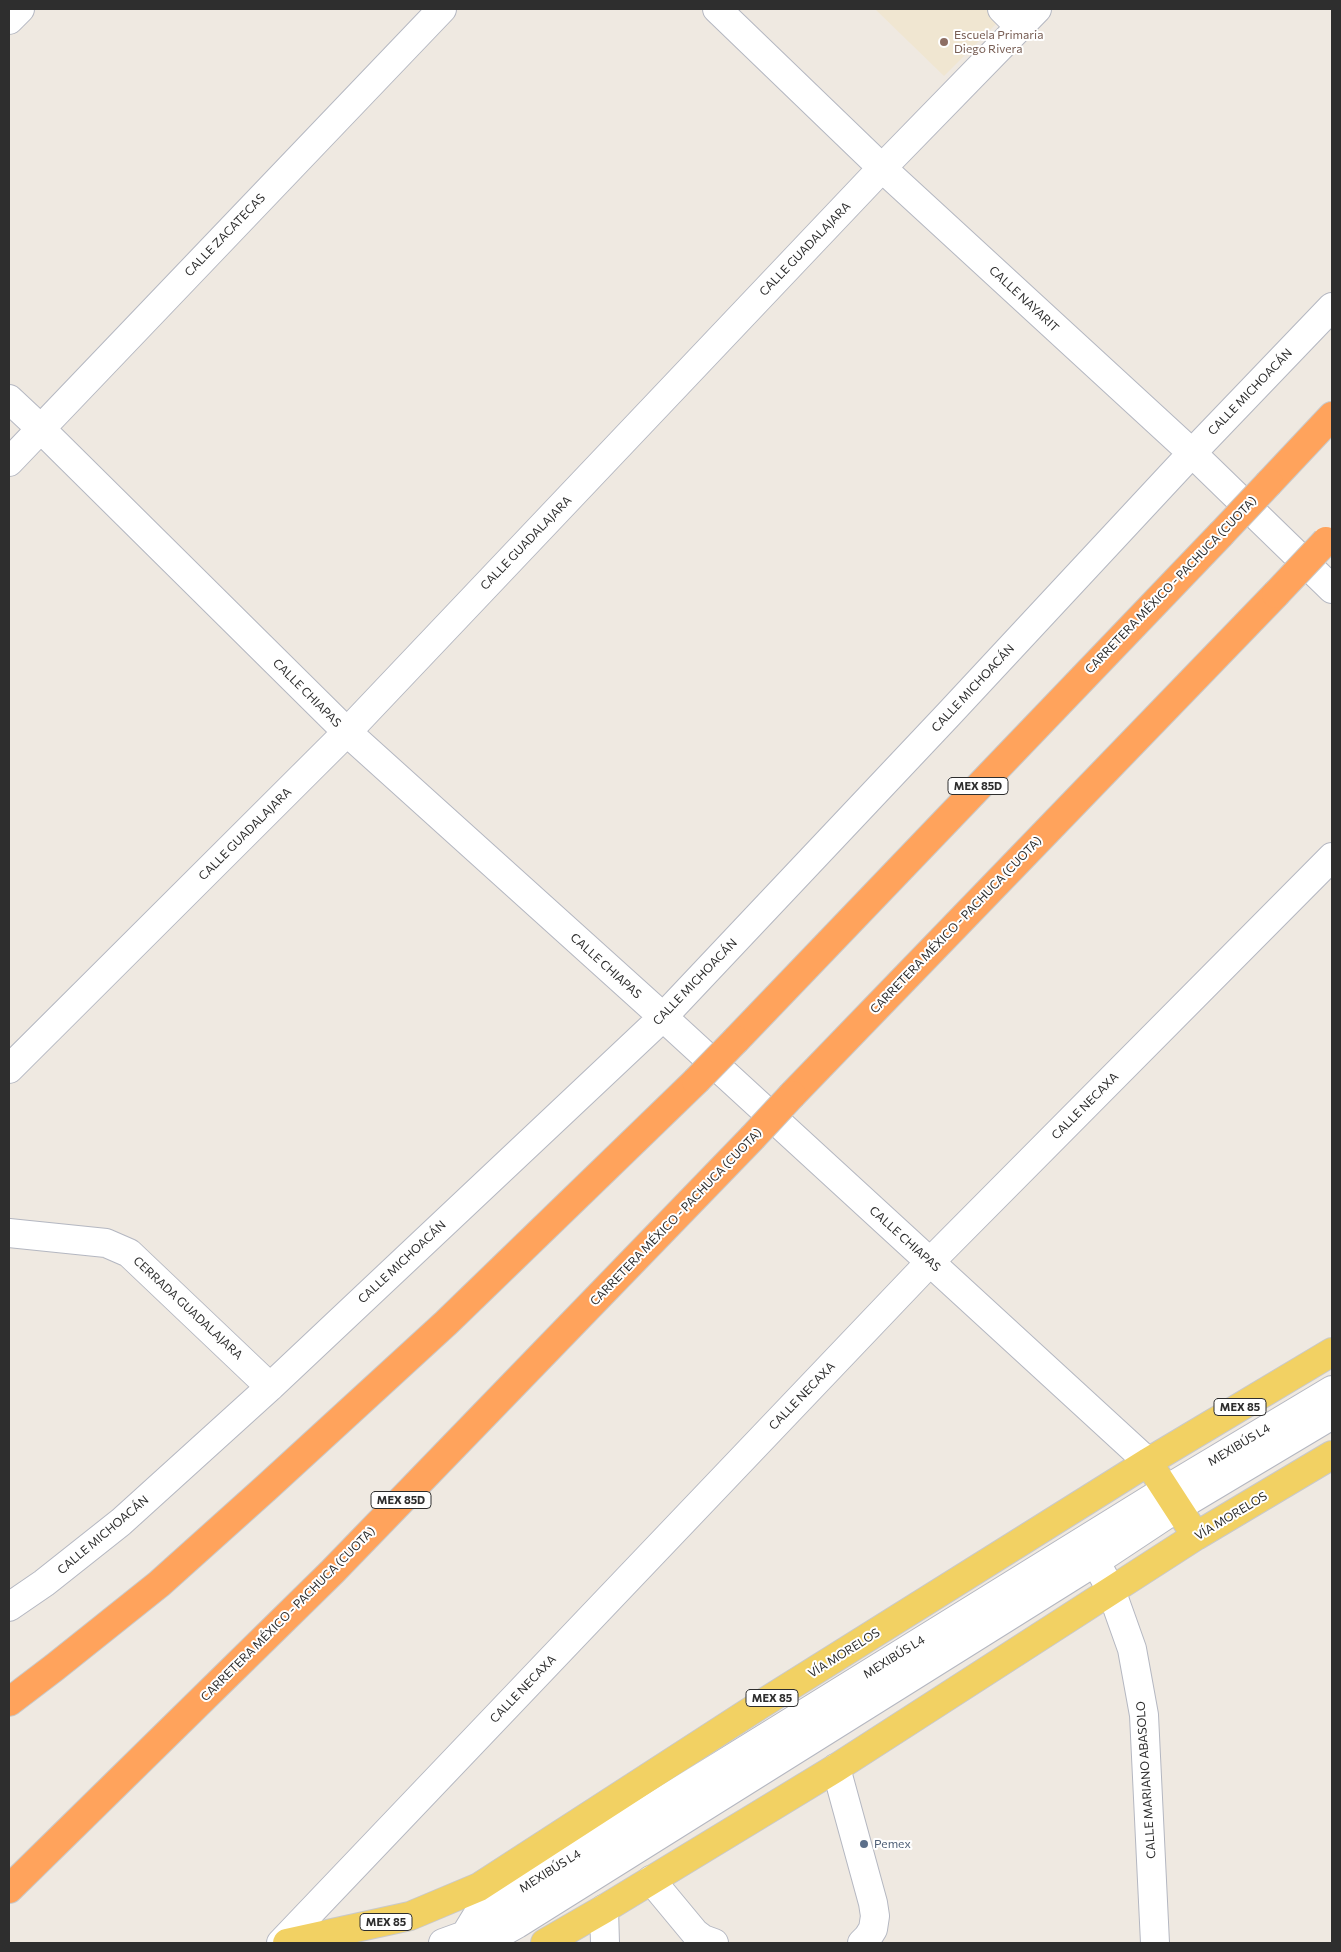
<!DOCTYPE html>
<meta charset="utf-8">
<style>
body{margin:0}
#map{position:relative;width:1341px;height:1952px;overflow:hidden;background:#efe9e1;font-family:Commissioner,sans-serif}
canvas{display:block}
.frame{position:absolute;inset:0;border:10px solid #2e2e2e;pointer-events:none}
</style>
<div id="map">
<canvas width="1341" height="1952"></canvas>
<div class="frame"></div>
</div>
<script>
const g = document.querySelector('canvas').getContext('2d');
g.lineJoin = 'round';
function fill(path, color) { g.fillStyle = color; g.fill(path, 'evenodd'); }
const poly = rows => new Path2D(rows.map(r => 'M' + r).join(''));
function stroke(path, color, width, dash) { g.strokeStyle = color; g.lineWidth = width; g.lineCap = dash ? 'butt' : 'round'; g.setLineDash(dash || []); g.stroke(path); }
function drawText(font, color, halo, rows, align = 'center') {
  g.font = font + ' Commissioner,sans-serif'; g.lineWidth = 4; g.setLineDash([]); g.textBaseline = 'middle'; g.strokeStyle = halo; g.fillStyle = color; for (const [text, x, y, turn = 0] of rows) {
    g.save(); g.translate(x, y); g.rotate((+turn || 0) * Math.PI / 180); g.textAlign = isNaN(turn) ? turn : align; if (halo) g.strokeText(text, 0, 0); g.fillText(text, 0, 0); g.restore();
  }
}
const education = poly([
 [875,9,1011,9,944,76]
]);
const minor = poly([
 [717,9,882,168,1192,453,1332,589],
 [1002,9,1020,27],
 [9,20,20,9],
 [9,399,40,428,347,732,663,1017,1148,1462],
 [9,462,442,9],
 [9,1069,347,732,882,168,1037,9],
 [9,1233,106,1243,129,1253,270,1387],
 [1100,1570,1111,1590,1132,1649,1144,1715,1155,1943],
 [9,1607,44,1583,121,1522,270,1387,663,1017,948,715,1192,453,1332,307],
 [836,1768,873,1903,875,1916,873,1929,868,1937,862,1943],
 [651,1880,695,1933,703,1939,714,1943],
 [604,1909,605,1943],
 [465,1935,483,1943,517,1924,1095,1562,1178,1507,1332,1415],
 [281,1943,930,1262,1332,857],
 [443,1943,465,1935,476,1917,1167,1489,1332,1390]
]);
const major = poly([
 [1148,1462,1196,1536],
 [287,1943,410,1916,479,1887,760,1705,1148,1462,1332,1352],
 [545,1943,604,1909,836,1768,1196,1536,1332,1455]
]);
const highway = poly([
 [1269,483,1332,416],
 [736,1040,1221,534],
 [792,1095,1276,594],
 [9,1702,55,1667,159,1584,266,1488,446,1323,696,1081],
 [9,1889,332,1572,752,1138]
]);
const highwayBridge = poly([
 [1221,534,1269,483],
 [1276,594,1326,541],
 [696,1081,736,1040],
 [752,1138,792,1095]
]);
const markers = [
 [944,42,5,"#8d6e63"],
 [864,1844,5,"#5c6f8a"]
];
const shields = [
 [978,786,60],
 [1240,1407,52],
 [401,1500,60],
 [772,1698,52],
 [386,1922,52]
];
const shieldNames = [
 ["MEX 85D",978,786],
 ["MEX 85",1240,1407],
 ["MEX 85D",401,1500],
 ["MEX 85",772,1698],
 ["MEX 85",386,1922]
];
const educationNames = [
 ["Escuela Primaria",954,35],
 ["Diego Rivera",954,49]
];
const streetNames = [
 ["CALLE ZACATECAS",225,235,-46],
 ["CALLE GUADALAJARA",805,249,-46],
 ["CALLE NAYARIT",1024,299,43],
 ["CALLE MICHOACÁN",1250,392,-46],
 ["CALLE GUADALAJARA",526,543,-46],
 ["CARRETERA MÉXICO - PACHUCA (CUOTA)",1171,585,-46],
 ["CALLE MICHOACÁN",973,688,-47],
 ["CALLE CHIAPAS",307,693,45],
 ["CALLE GUADALAJARA",245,834,-45],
 ["CARRETERA MÉXICO - PACHUCA (CUOTA)",956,925,-46],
 ["CALLE CHIAPAS",606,966,42],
 ["CALLE MICHOACÁN",695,982,-46],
 ["CALLE NECAXA",1085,1106,-45],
 ["CARRETERA MÉXICO - PACHUCA (CUOTA)",676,1217,-46],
 ["CALLE CHIAPAS",905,1239,42],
 ["CALLE MICHOACÁN",402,1262,-43],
 ["CERRADA GUADALAJARA",188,1308,43],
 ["CALLE NECAXA",802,1396,-46],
 ["MEXIBÚS L4",1239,1445,-31],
 ["VÍA MORELOS",1231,1516,-31],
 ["CALLE MICHOACÁN",103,1535,-40],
 ["CARRETERA MÉXICO - PACHUCA (CUOTA)",288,1614,-45],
 ["VÍA MORELOS",844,1653,-32],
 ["MEXIBÚS L4",894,1657,-32],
 ["CALLE NECAXA",523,1689,-46],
 ["CALLE MARIANO ABASOLO",1146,1780,-94],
 ["MEXIBÚS L4",550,1871,-32]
];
const serviceNames = [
 ["Pemex",874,1844]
];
fill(education, '#f0e6d1');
stroke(minor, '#b4b7c1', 30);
stroke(major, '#c9c9c9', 30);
stroke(highway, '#c9c9c9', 30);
stroke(minor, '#fff', 28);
stroke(major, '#f2d163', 28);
stroke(highway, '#ffa35c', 28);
stroke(highwayBridge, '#c9c9c9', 30, []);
stroke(highwayBridge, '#ffa35c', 28);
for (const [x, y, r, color] of markers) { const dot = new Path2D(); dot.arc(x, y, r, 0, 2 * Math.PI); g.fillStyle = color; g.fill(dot); stroke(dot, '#fff', 2); }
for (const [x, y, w] of shields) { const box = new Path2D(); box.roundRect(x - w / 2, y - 8.5, w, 17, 4); g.fillStyle = '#fff'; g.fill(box); stroke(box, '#2e2e2e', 1); }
drawText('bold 11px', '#2e2e2e', null, shieldNames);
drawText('12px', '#785e54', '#fff', educationNames, 'left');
drawText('12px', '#2e2e2e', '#fff', streetNames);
drawText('12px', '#4e5e75', '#fff', serviceNames, 'left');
</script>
